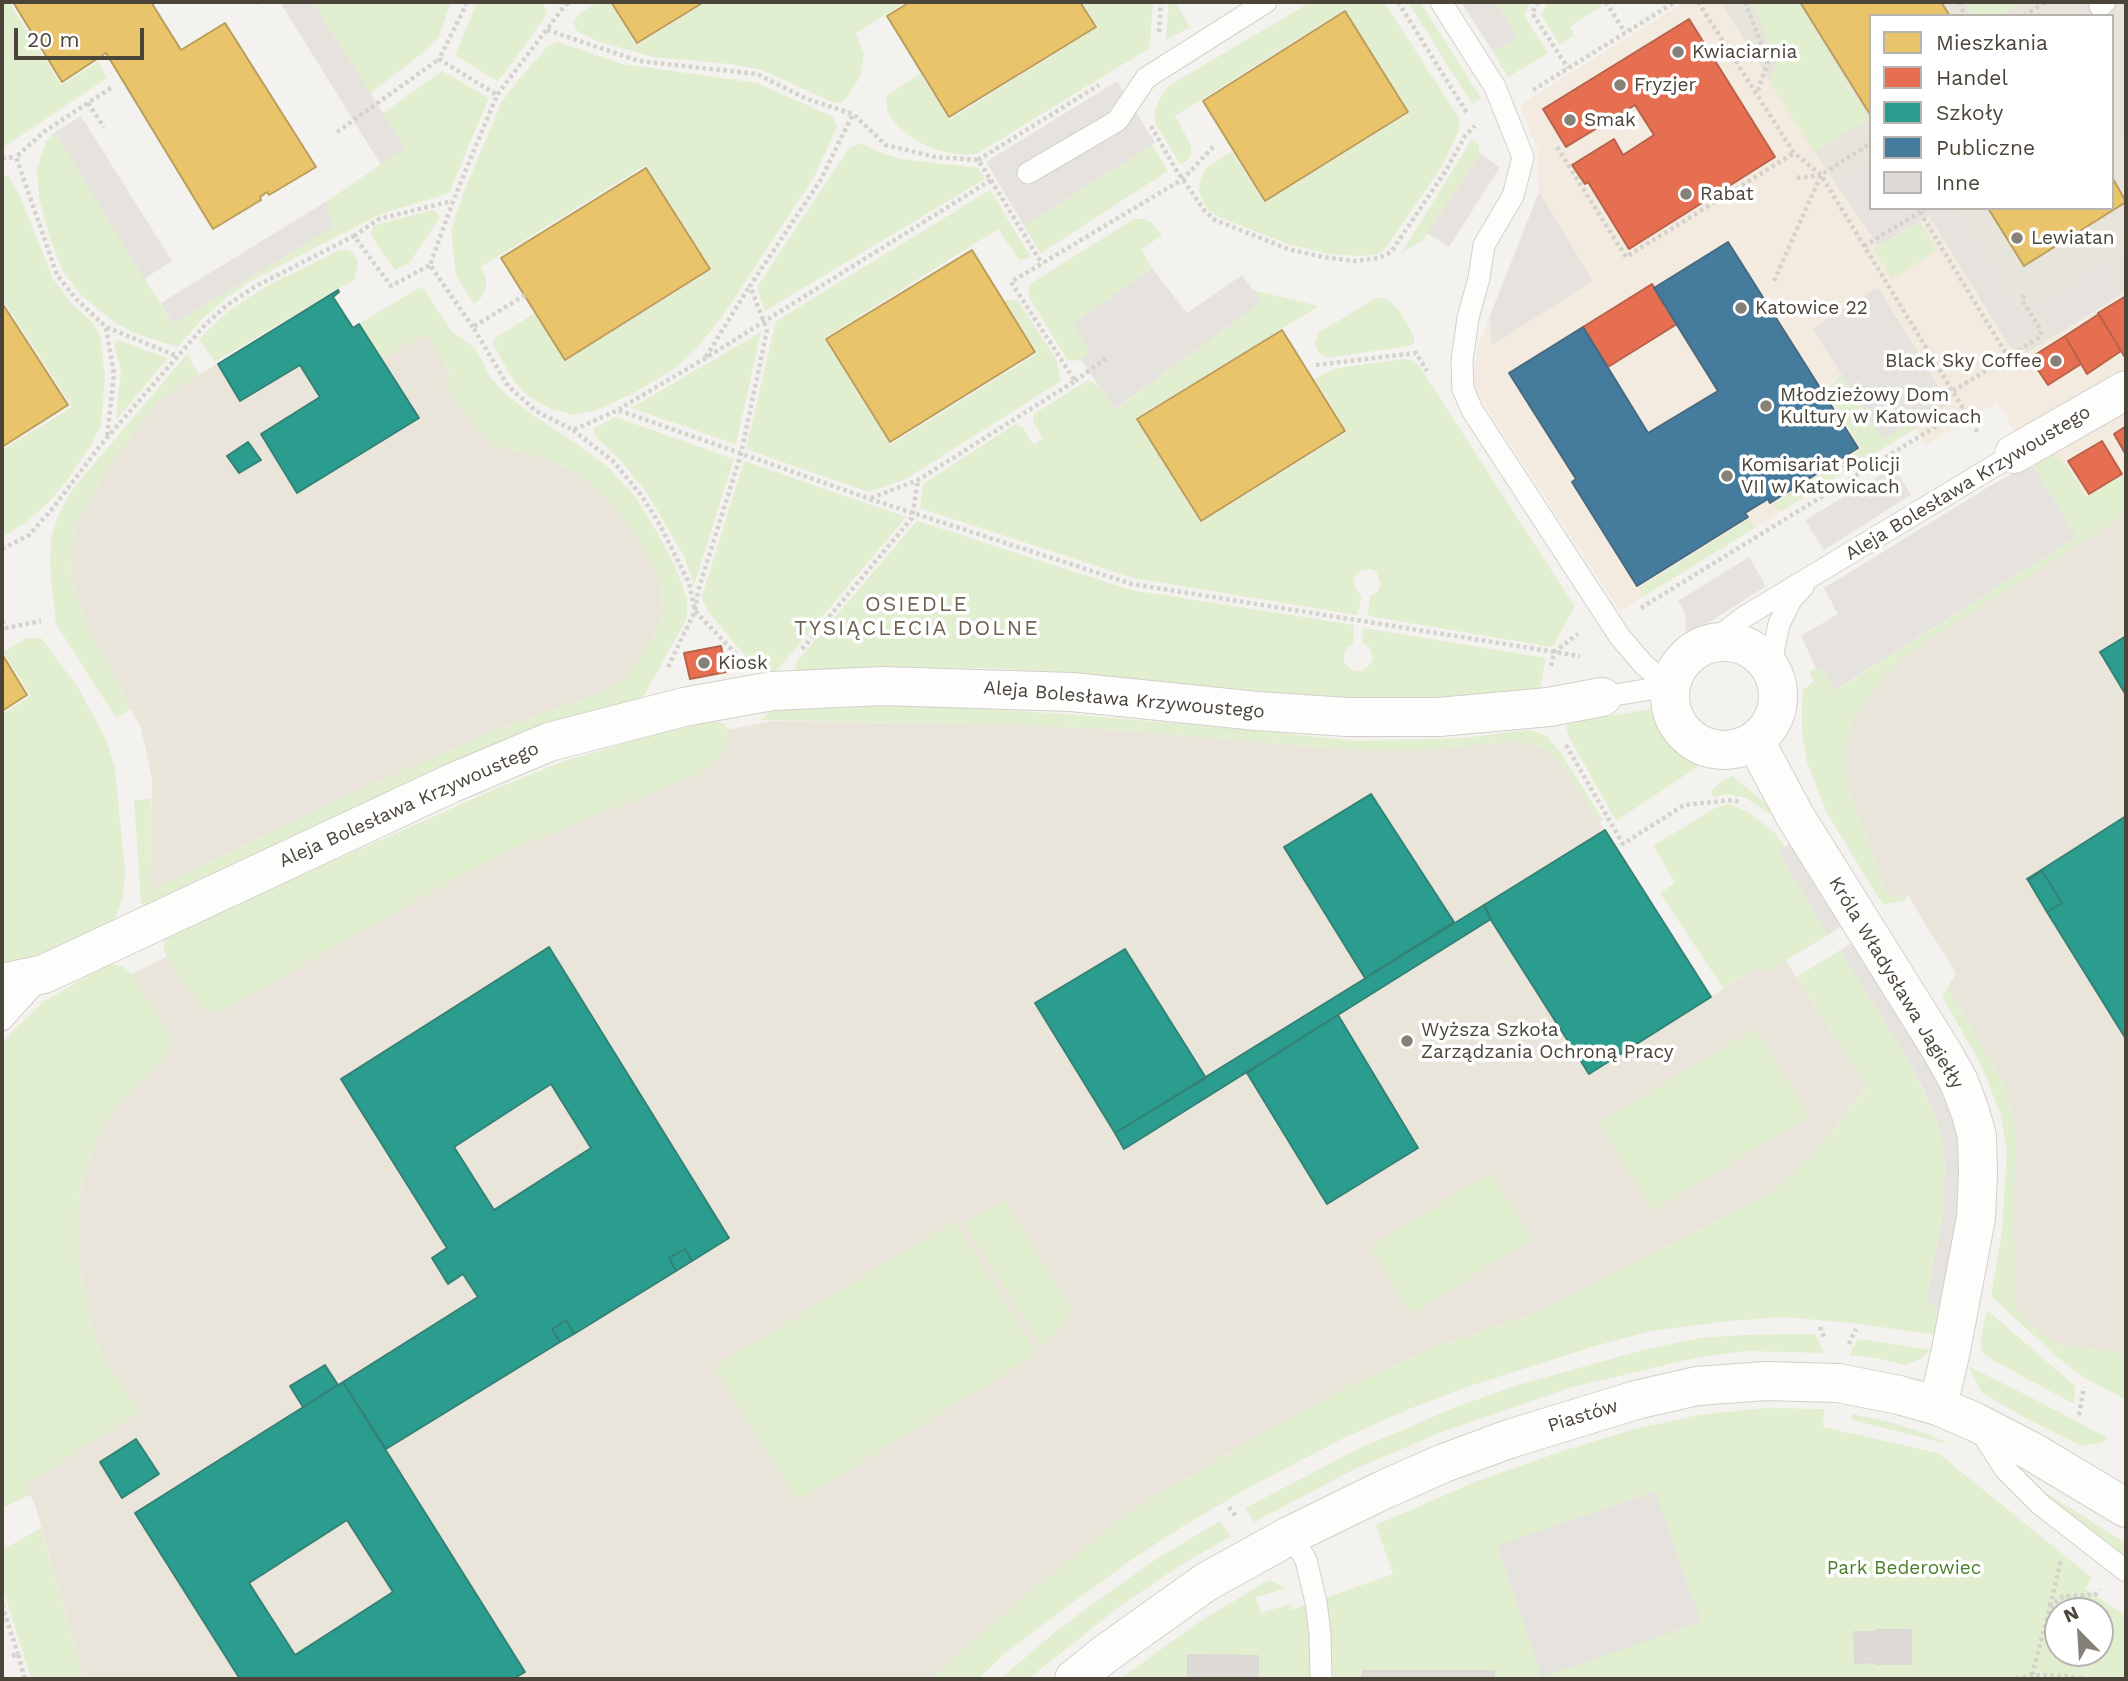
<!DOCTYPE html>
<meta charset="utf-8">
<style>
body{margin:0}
#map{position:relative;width:2128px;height:1681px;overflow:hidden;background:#f4f2ee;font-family:"Work Sans",sans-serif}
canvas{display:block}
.frame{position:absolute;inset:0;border:4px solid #4b4439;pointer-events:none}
.legend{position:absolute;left:1869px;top:14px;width:245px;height:196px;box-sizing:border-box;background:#fff;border:2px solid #b7b4b0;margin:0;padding:9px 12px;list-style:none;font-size:21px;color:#4b4439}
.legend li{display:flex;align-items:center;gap:14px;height:35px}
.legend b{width:35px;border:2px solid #b7b4b0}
.north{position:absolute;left:2044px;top:1597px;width:70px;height:70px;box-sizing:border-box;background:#fff;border:2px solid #b7b4b0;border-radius:50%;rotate:336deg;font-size:19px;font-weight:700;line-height:28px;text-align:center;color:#4b4439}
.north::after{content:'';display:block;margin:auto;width:24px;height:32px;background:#868178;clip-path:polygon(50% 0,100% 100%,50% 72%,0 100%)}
.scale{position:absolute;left:14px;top:28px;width:130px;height:32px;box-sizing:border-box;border:4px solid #4b4439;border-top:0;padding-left:9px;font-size:21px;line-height:24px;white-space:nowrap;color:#4b4439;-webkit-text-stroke:5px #fff;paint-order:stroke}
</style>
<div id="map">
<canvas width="2128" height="1681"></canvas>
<div class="frame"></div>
<ul class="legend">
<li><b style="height:19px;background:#e9c46a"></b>Mieszkania</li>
<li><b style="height:19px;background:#e76f51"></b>Handel</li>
<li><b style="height:19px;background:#2a9d8f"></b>Szkoły</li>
<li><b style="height:19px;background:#457b9d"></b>Publiczne</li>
<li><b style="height:19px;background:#dedbd6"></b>Inne</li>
</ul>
<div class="north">N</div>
<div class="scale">20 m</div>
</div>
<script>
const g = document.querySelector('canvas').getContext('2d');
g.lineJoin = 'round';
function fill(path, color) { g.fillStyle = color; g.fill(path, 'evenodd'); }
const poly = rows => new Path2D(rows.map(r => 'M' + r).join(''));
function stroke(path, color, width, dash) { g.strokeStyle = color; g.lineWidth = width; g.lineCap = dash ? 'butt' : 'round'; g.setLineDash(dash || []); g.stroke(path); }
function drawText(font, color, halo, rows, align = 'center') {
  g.font = font + ' "Work Sans",sans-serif'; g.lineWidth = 7; g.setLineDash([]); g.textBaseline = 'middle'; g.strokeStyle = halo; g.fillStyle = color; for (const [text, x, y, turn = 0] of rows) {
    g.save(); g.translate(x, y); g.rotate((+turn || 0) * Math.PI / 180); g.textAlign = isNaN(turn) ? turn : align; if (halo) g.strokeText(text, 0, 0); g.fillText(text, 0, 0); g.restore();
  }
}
const residential = poly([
 [1720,2,2126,2,2126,291,2017,359,1929,216,1878,246,1814,152],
 [1871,16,2112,16,2112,208,1871,208]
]);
const commercial = poly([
 [1684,2,1720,2,1814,152,1878,246,1929,216,2017,359,2126,291,2126,514,2081,542,1997,402,1925,446,1915,429,1620,611,1476,392,1474,382,1475,366,1479,344,1539,192,1538,151,1520,105]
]);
const education = poly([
 [338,290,339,292,333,297,353,328,403,298,453,378,444,384,495,446,542,458,576,473,609,500,638,538,657,574,662,594,663,616,651,641,626,677,609,690,504,727,401,771,150,890,152,779,141,728,85,621,71,577,74,526,115,458,159,399],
 [2126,514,2126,1354,2057,1344,2037,1331,2018,1311,2013,1294,2015,1126,2005,1086,1948,987,1956,973,1924,922,1908,895,1896,898,1886,892,1847,784,1844,748,1854,718,1869,695,1887,672,1911,651],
 [773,721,1029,725,1130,731,1351,750,1427,750,1520,741,1545,749,1565,768,1711,997,1780,952,1867,1085,1816,1152,1772,1192,1543,1310,1433,1348,1344,1388,1234,1450,1129,1512,1038,1585,930,1679,84,1679,35,1505,26,1485,139,1411,105,1361,91,1326,78,1257,77,1220,80,1194,86,1168,99,1134,113,1110,126,1096,170,1035,132,974,237,921,675,740]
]);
const green = poly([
 [2,2,9,2,61,85,98,62,107,78,2,148],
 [313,2,451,2,438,38,421,54,370,94],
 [477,2,537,2,543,4,547,14,507,70,497,81,455,55],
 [599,2,609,2,636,45,707,2,906,2,856,33,864,55,860,77,848,96,841,103,832,102,762,70,730,64,653,57,600,42,582,34,575,29,574,20,580,13],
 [1082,2,1153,2,1150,44,1148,49,978,153,967,155,954,154,930,148,915,140,899,127,888,114,886,100,889,94,920,74,949,120,1098,27],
 [1169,2,1175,2,1190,27,1166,40],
 [1311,2,1384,2,1459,118,1459,130,1441,168,1387,246,1378,254,1360,256,1329,254,1291,245,1221,218,1208,210,1200,196,1199,183,1205,169,1232,151,1264,203,1410,113,1345,9,1175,116,1190,143,1192,153,1186,161,1181,165,1155,123,1155,109,1162,95,1170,85],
 [1408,2,1420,2,1481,98,1472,104],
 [1496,2,1530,2,1524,15,1548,53,1508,77,1493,52,1518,37],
 [1548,2,1599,2,1602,6,1570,27,1574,35,1560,45,1541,15],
 [1753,2,1798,2,1869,118,1814,152,1770,83,1776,62],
 [1968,2,2022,2,2007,12,1994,16,1974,16,1968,8],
 [558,42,623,64,757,83,834,117,837,127,814,177,724,314,697,348,674,369,632,394,596,410,574,415,551,409,528,396,514,381,494,347,494,339,535,313,565,361,712,270,646,165,481,267,486,279,486,288,481,298,474,304,456,276,451,230,463,194,501,103,519,79,548,46],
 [442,71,489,98,449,193,378,215,249,282,225,299,200,321,178,347,136,334,114,322,80,294,63,271,51,241,39,198,37,170,46,141,55,132,173,324,333,227,327,201,405,148,382,114],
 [1472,139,1478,144,1480,154,1422,241,1402,252],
 [861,143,876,151,901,159,978,168,985,179,765,311,757,287,849,148],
 [1152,145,1168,171,1041,253,1024,226],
 [2,175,9,177,19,193,53,279,70,302,92,322,100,335,105,377,101,425,91,445,68,479,48,503,25,523,2,537,2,450,72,407,3,300,2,300],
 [990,190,1031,257,1019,260,998,229,824,338,890,445,1038,353,1004,300,1017,300,1053,354,1057,362,1061,381,904,480,868,492,746,449,776,321],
 [433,210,438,214,439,219,409,263,395,270,391,265,374,240,371,232,373,227,379,224],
 [1134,219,1143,219,1152,223,1162,235,1141,250,1152,268,1073,325,1092,353,1081,360,1071,361,1067,359,1028,296,1030,284],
 [1920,222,1937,250,1892,279,1874,249],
 [340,250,349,250,355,255,358,263,355,279,215,362,199,339,227,312,265,287],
 [418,288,424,289,452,332,475,348,491,378,507,395,531,414,577,444,609,468,636,498,656,530,675,567,687,598,687,618,645,694,634,702,146,911,141,902,134,800,151,799,150,890,401,771,504,727,609,690,626,677,651,641,663,616,662,594,657,574,638,538,609,500,576,473,542,458,495,446,474,426,444,383,453,377,425,334,381,359,359,324],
 [1253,290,1319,306,1136,418,1200,523,1347,432,1315,379,1331,370,1346,367,1402,359,1412,360,1420,367,1575,607,1552,647,1368,616,1370,596,1377,592,1381,585,1376,571,1370,569,1362,570,1355,576,1354,583,1356,590,1362,596,1357,615,1133,578,920,508,923,484,1014,425,1019,425,1023,428,1034,445,1043,438,1033,421,1034,414,1088,380,1100,387,1116,409,1261,302],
 [1381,297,1389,301,1400,311,1414,337,1414,344,1408,346,1327,358,1319,353,1315,343,1318,333,1373,300],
 [761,332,736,444,631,408],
 [117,340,168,358,116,420,121,370,114,344],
 [187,354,199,375,159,399,115,458,74,526,71,577,85,621,131,709,116,718,56,624,50,567,51,539,59,513,72,490],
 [1841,375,1883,440,1912,421,1916,428,1781,511,1772,505,1862,449,1827,392],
 [615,417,734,459,694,585,684,556,647,493,619,459,594,435,594,428],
 [2049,450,2066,464,2086,497,2126,473,2126,514,1911,651,1887,672,1854,718,1844,748,1847,784,1886,892,1896,898,1908,895,1904,901,1883,905,1827,813,1807,762,1802,733,1802,704,1803,690,1814,681,1809,672,1816,668,1823,671,1836,690,2077,537,2034,467,2037,459],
 [744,461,906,517,780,667,770,675,765,675,741,651,710,614,703,602,702,596],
 [1749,519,1755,528,1644,596,1639,588],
 [917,521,1131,590,1354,625,1353,644,1347,648,1344,655,1344,662,1353,671,1363,671,1373,660,1369,646,1362,643,1363,628,1546,658,1539,692,1512,697,1295,701,1088,674,988,668,874,668,798,673,795,666,799,659],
 [27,638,41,638,79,689,106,740,115,769,125,871,123,895,116,917,104,928,55,952,2,967,2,714,31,696,3,652],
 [895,706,967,708,1067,714,1251,730,1357,741,1464,738,1529,730,1547,736,1561,753,1603,820,1599,822,1565,768,1545,749,1520,741,1427,750,1351,750,1130,731,1029,725,761,720,771,710],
 [1650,709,1661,728,1674,744,1689,756,1705,762,1616,821,1568,735,1566,726,1569,723],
 [715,721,725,724,729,735,723,755,699,774,515,848,429,893,224,1010,206,1011,183,982,164,952,164,938,250,898,509,783,565,761,652,735],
 [1732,776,1763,801,1770,810,1768,813,1746,798,1727,794,1714,797,1711,794,1712,790,1723,780],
 [1730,804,1751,814,1775,833,1785,847,1779,852,1828,935,1766,972,1757,967,1723,988,1660,893,1675,883,1653,846,1717,807],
 [1840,950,1910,1063,1936,1118,1943,1143,1945,1170,1942,1216,1927,1300,1941,1314,1937,1335,1852,1323,1784,1317,1728,1321,1651,1331,1595,1346,1467,1387,1409,1409,1344,1438,1257,1483,1188,1523,1131,1560,1071,1604,1003,1655,978,1679,930,1679,1038,1585,1129,1512,1234,1450,1344,1388,1433,1348,1543,1310,1772,1192,1816,1152,1867,1086,1797,977],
 [108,964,122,966,132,974,170,1035,171,1043,163,1060,113,1110,99,1134,86,1168,80,1193,77,1220,78,1257,91,1326,105,1361,140,1411,26,1485,30,1495,2,1508,2,1045,9,1035,43,1002],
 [1948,987,2005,1086,2015,1126,2013,1294,2018,1311,2037,1331,2057,1344,2126,1354,2126,1400,2083,1377,2056,1356,1991,1296,2002,1231,2007,1149,2000,1114,1988,1081,1974,1052,1942,997],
 [1755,1028,1809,1116,1653,1211,1599,1123],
 [1491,1172,1532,1239,1411,1314,1370,1247],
 [1004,1200,1072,1310,1058,1331,1042,1346,965,1224],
 [954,1221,1037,1354,798,1501,714,1367],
 [1987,1310,2075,1386,2074,1404,1987,1357,1981,1349,1981,1339],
 [1815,1334,1824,1353,1746,1351,1695,1358,1572,1387,1442,1432,1355,1469,1254,1522,1245,1508,1358,1449,1456,1407,1515,1386,1639,1351,1699,1338,1743,1335],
 [1858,1339,1931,1350,1921,1359,1905,1365,1876,1358,1849,1355],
 [1968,1366,2032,1398,2108,1438,2101,1443,2082,1446,2024,1417,1982,1393],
 [1765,1408,1824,1409,1823,1427,1938,1453,2092,1578,2085,1588,2126,1616,2126,1679,1120,1679,1199,1622,1269,1580,1287,1588,1256,1597,1261,1613,1291,1604,1291,1610,1393,1574,1376,1525,1477,1481,1563,1451,1635,1429,1699,1415],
 [2058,1611,2100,1611,2100,1653,2058,1653],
 [1852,1414,1893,1423,1924,1433,1952,1445,1851,1420],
 [2038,1488,2126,1543,2126,1560,2064,1512],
 [1220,1521,1231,1536,1179,1566,1119,1607,1028,1679,1000,1679,1054,1633,1101,1598,1158,1558],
 [41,1528,84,1679,31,1679,2,1586,2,1550]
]);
const parking = poly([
 [280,2,313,2,405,148,381,165],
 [1461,2,1496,2,1518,37,1493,52],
 [2126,34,2126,140,2112,118,2112,42],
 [1117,81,1155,143,1024,226,986,162],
 [81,116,172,261,144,279,55,132],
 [1480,154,1500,167,1449,247,1427,233],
 [1871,163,1871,208,1956,208,2034,331,2010,346,1929,216,1878,246,1839,182],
 [1539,192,1593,281,1492,345,1489,318],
 [327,201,333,227,173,324,161,303],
 [2126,251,2126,291,2054,337,2035,307],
 [1152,268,1187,313,1242,275,1262,302,1115,409,1081,360,1091,352,1072,325],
 [1878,287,1949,404,1914,425,1911,422,1883,440,1813,329],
 [1894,467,1911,495,1824,550,1805,520],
 [2034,467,2077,537,1835,690,1823,671,1816,668,1801,636,1838,614,1824,588,2000,480,2020,470],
 [1749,557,1766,586,1684,638,1686,626,1685,613,1678,601],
 [1792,842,1843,925,1828,935,1778,852],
 [1853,942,1939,1083,1951,1111,1959,1139,1961,1169,1957,1217,1941,1314,1927,1300,1942,1216,1945,1170,1943,1143,1936,1118,1924,1091,1910,1063,1840,950],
 [1655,1491,1701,1622,1542,1677,1497,1546]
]);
const homes = poly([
 [13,2,151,2,181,50,225,23,316,167,269,195,267,192,260,197,261,200,213,229,106,53,62,82,13,2],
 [611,2,704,2,637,43,611,2],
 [910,2,1080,2,1096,27,949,117,887,16,910,2],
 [1800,2,1941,2,1950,16,1871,16,1871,116,1800,2],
 [1345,11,1408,112,1265,201,1203,101,1345,11],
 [646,168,710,269,565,360,501,258,646,168],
 [2112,177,2126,202,2024,266,1988,208,2112,208,2112,177],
 [972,250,1035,352,890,442,826,339,972,250],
 [2,303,68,405,2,447,2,303],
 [1282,330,1345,431,1201,521,1137,419,1282,330],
 [2,654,27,695,2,711,2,654]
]);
const shops = poly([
 [1689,19,1775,157,1629,249,1588,182,1585,184,1572,165,1614,139,1623,155,1654,135,1635,105,1566,147,1543,109,1689,19],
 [1652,284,1677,324,1608,367,1583,327,1652,284],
 [2126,296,2126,359,2098,313,2126,296],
 [2099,314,2121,351,2087,374,2065,336,2099,314],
 [2065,336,2081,364,2048,385,2030,358,2065,336],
 [2126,426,2126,455,2114,434,2126,426],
 [2102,441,2122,474,2089,494,2068,461,2102,441],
 [721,646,726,672,690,679,684,653,721,646]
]);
const schools = poly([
 [338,290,339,292,333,297,353,328,359,324,419,418,297,493,261,434,320,397,300,365,240,401,218,364,338,290],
 [248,442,261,460,239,473,227,456,248,442],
 [2126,636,2126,695,2100,652,2126,636],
 [1371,794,1454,922,1365,978,1284,847,1371,794],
 [2126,816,2126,1039,2047,912,2062,903,2042,871,2027,879,2126,816],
 [1605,830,1711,997,1589,1074,1491,920,1484,905,1605,830],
 [2042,871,2062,903,2047,912,2028,880,2042,871],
 [1484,905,1491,919,1124,1149,1115,1133,1484,905],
 [549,947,729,1238,692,1261,685,1249,669,1258,676,1271,574,1334,566,1320,552,1329,560,1342,386,1449,343,1382,478,1297,463,1274,448,1284,432,1258,447,1248,341,1079,549,947],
 [551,1084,591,1148,494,1210,454,1147,551,1084],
 [1125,949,1206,1078,1115,1133,1035,1003,1125,949],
 [1338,1015,1418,1148,1327,1204,1247,1073,1338,1015],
 [685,1249,692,1261,676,1271,669,1258,685,1249],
 [566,1320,574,1334,560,1342,552,1329,566,1320],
 [325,1365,338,1385,303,1407,290,1386,325,1365],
 [343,1382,525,1672,513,1679,240,1679,135,1513,343,1382],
 [347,1520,393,1592,295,1655,249,1583,347,1520],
 [136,1439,159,1474,122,1498,100,1462,136,1439]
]);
const public = poly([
 [1728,242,1858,448,1770,503,1768,499,1745,513,1748,517,1637,586,1572,482,1576,479,1509,373,1583,327,1648,433,1718,391,1654,288,1728,242]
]);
const building = poly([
 [1876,1630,1911,1630,1911,1664,1876,1664,1876,1630],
 [1854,1632,1876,1632,1876,1662,1855,1663,1854,1632],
 [1188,1655,1258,1656,1258,1679,1188,1679,1188,1655],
 [1363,1671,1494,1671,1494,1679,1363,1679,1363,1671]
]);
const path = poly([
 [466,2,464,9,439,59,497,95],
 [559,2,566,4,571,2],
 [1398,2,1467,113],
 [1538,2,1532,13,1568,68],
 [1606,2,1625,33],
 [1698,2,1794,153,1821,175,1978,433],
 [1745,2,1768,62,1757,93],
 [1960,2,1960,6,1966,16],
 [256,3,258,2],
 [2024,16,2045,2],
 [547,30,639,61,757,74,807,99,853,114,886,145,935,157,978,160,991,180,704,359,619,409],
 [1159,32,1161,2],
 [111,88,45,131,16,157,57,275,76,299,106,327,177,356],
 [1533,90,1675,2],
 [88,103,104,127],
 [1151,126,1175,168,1204,210,1215,220,1288,249,1323,257,1354,261,1379,258,1391,252,1445,172,1465,136,1475,126],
 [337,132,439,59],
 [1557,147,1626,257,1794,153],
 [2,158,16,157],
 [978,160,1099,85],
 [1797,178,1821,175],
 [991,180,1042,264],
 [1926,208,1920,212,2008,357],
 [354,236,379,219,452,201],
 [1864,246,1920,212],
 [1774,281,1821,175,1871,143],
 [525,295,473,327,508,386,536,411,573,430,618,410,870,499,1132,584,1580,656],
 [473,327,430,265,453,201,497,95,566,4],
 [106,328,114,374,107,437],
 [706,357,749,287],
 [1316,365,1416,353,1427,371],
 [1075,381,1109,356],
 [1953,391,2040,337,2041,330,2022,300,2024,294],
 [573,430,614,462,641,495,660,525,689,583,695,611,736,654],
 [871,498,918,480,1075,381,1011,282,1183,179,1215,145],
 [2,549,29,535,53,508,99,447,204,326,227,305,256,286,354,236,391,286,430,265],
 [1641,608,1964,409],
 [2,621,6,628,41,621],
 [802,649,912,518,918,480],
 [1551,666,1554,652,1578,634],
 [668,667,695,611,698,591,741,454,767,330,750,286,820,181,853,114],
 [1566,745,1623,844,1684,805,1733,800,1740,802],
 [1820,1327,1825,1340],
 [1849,1344,1856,1329],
 [2079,1415,2084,1387],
 [1229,1507,1237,1518],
 [2,1605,18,1654],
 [2050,1606,2061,1560],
 [12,1656,18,1654,25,1679],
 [2032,1675,2050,1607,2063,1596,2095,1595,2099,1589],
 [2016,1679,2032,1675,2066,1676,2085,1679]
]);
const lane = poly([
 [1441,2,1495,87,1523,157,1513,196,1484,245,1479,278,1468,318,1462,361,1463,389,1472,410,1620,637,1644,665,1670,686],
 [2100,6,2105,2],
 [1028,173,1117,121,1146,78,1266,2],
 [1709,644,1744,617,2014,454],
 [1770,667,1779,624,1791,600,1803,587],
 [1602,697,1670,686],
 [2,1020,40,978],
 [1980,1430,2005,1469,2041,1505,2126,1571],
 [1291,1535,1306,1560,1316,1602,1320,1634,1321,1679]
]);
const street = poly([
 [2014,454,2126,390],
 '1670 696a54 54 0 1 1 108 0a54 54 0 1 1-108 0Z',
 [1755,741,1795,816,1943,1053,1959,1082,1970,1111,1977,1136,1978,1172,1976,1218,1951,1350,1938,1406],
 [2,983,44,974,452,783,549,742,684,707,772,691,883,686,1072,692,1257,711,1347,717,1439,717,1549,707,1602,697],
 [1074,1679,1105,1654,1206,1582,1291,1535,1385,1489,1444,1463,1509,1439,1636,1400,1697,1386,1766,1381,1838,1383,1899,1395,1938,1406,1975,1422,2031,1451,2126,1508]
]);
const markers = [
 [1678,52,7,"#868178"],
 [1620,85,7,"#868178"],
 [1570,120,7,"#868178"],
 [1686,194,7,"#868178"],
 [2017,238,7,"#868178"],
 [1741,308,7,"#868178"],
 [2056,361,7,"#868178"],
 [1766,406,7,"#868178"],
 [1727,476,7,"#868178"],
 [704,663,7,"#868178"],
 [1407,1041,7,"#868178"]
];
const poiNames = [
 ["Kwiaciarnia",1692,52],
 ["Fryzjer",1634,85],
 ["Smak",1584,120],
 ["Rabat",1700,194],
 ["Lewiatan",2031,238],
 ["Katowice 22",1755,308],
 ["Black Sky Coffee",2042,361,"right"],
 ["Młodzieżowy Dom",1780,395],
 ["Kultury w Katowicach",1780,417],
 ["Komisariat Policji",1741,465],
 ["VII w Katowicach",1741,487],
 ["Kiosk",718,663],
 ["Wyższa Szkoła",1421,1030],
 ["Zarządzania Ochroną Pracy",1421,1052]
];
const streetNames = [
 ["Aleja Bolesława Krzywoustego",1968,483,-31],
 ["Aleja Bolesława Krzywoustego",1124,700,5],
 ["Aleja Bolesława Krzywoustego",409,805,-24],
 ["Króla Władysława Jagiełły",1896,983,59],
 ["Piastów",1583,1416,-17]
];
const parkNames = [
 ["Park Bederowiec",1904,1568]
];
const neighbourhoodNames = [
 ["OSIEDLE",917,605],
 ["TYSIĄCLECIA DOLNE",917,629]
];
fill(residential, '#e7e4dc');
fill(commercial, '#f3ebdf');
fill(education, '#eae5da');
fill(green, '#e1eecf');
fill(parking, '#e6e3df');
fill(homes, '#e9c46a');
stroke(homes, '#ba9e5b', 2);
fill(shops, '#e76f51');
stroke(shops, '#b8624a', 2);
fill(schools, '#2a9d8f');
stroke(schools, '#348275', 2);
fill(public, '#457b9d');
stroke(public, '#476a7f', 2);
fill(building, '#dedbd6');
stroke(building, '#dcd9d4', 2);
stroke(lane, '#d2d0cb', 23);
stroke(street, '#d2d0cb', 40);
stroke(path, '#d3d2cc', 4.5, [3.5, 3.5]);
stroke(lane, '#fdfdfc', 21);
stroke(street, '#fdfdfc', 38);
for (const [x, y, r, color] of markers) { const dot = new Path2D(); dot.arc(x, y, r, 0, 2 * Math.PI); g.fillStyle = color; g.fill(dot); stroke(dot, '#fff', 2.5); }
drawText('19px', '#4b4439', '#fff', poiNames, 'left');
drawText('19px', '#4b4439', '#fff', streetNames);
drawText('19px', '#4a7f2a', '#fff', parkNames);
g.letterSpacing = '2px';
drawText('21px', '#6e6250', '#fff', neighbourhoodNames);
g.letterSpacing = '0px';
</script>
